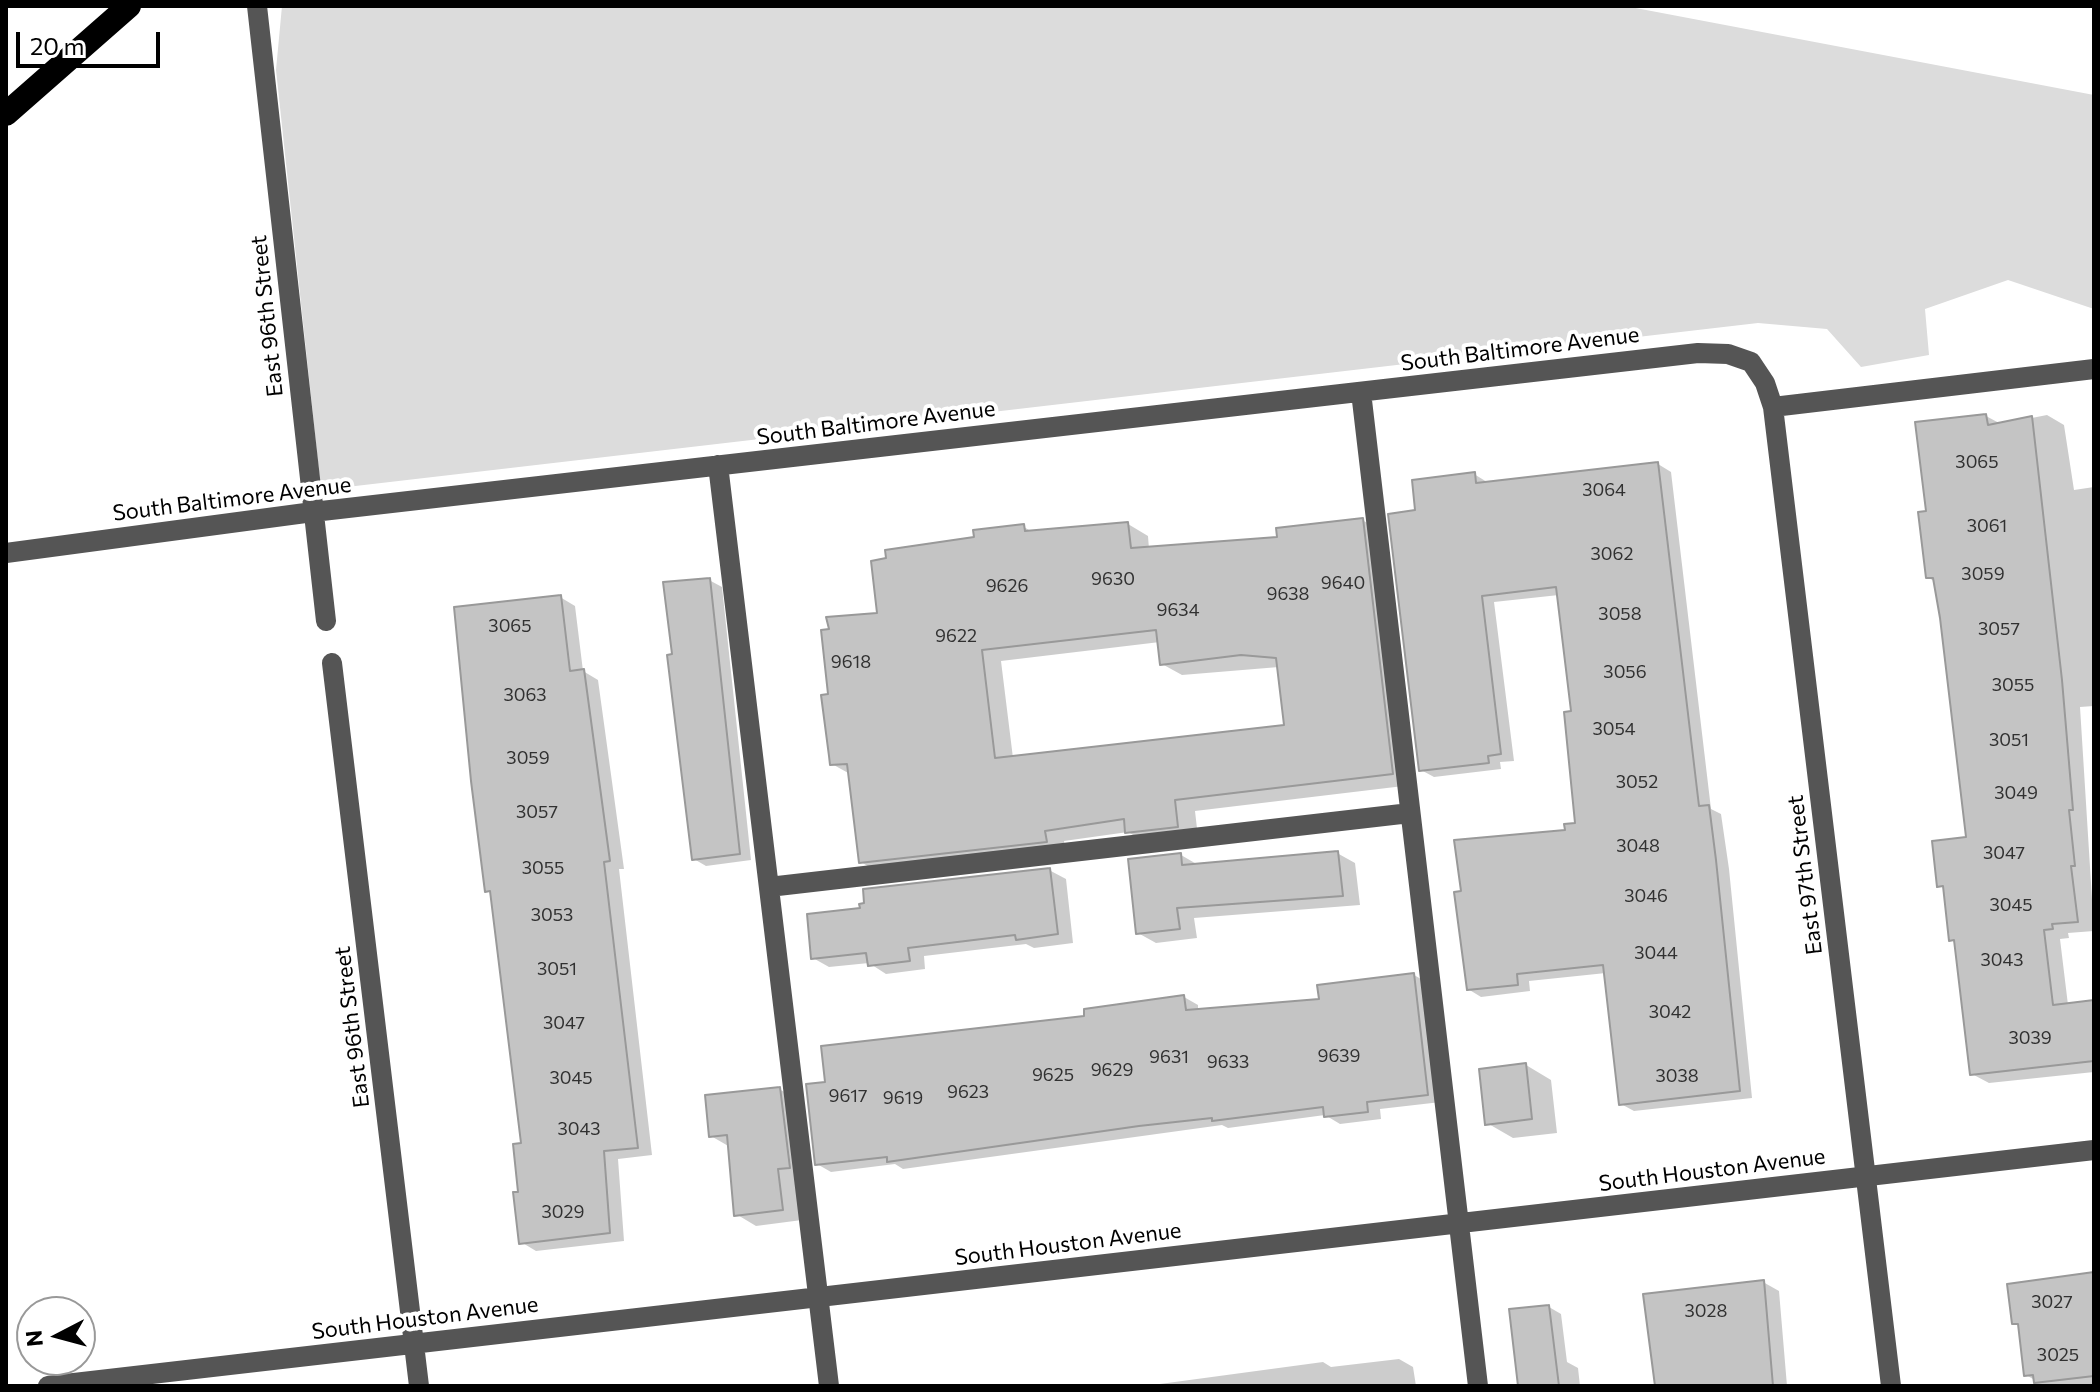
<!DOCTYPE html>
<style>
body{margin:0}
#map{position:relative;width:2100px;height:1392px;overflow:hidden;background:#fff;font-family:Commissioner,sans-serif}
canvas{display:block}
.frame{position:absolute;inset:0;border:8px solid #000;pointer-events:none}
.north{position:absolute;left:16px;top:1296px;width:80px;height:80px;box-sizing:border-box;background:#fff;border:2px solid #999;border-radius:50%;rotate:264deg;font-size:22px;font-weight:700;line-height:32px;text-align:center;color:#000}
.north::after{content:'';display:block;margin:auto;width:28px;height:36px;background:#000;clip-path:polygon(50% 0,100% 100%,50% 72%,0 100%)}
.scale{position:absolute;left:16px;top:32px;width:144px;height:36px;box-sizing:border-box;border:4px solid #000;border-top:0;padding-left:10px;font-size:24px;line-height:28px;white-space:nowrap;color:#000;-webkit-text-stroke:6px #fff;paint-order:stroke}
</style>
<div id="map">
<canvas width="2100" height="1392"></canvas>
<div class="frame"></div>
<div class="north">N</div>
<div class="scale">20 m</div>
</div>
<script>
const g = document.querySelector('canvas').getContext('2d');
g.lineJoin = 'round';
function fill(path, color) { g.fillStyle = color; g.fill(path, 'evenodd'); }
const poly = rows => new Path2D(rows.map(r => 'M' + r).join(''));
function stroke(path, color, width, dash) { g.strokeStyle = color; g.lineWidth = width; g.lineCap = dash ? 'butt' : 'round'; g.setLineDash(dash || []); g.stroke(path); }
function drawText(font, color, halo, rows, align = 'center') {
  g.font = font + ' Commissioner,sans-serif'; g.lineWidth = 8; g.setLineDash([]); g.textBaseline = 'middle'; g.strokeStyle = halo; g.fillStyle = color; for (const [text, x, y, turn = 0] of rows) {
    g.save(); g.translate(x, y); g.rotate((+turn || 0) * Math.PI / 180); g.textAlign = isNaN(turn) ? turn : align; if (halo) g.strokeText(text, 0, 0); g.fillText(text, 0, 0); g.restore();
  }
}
const green = poly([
 [282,6,1625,6,2094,95,2094,309,2008,280,1925,309,1929,355,1861,367,1827,329,1758,323,321,490,276,70]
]);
const shadow = poly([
 [2047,415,2064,425,2074,490,2094,487,2094,706,2080,707,2094,931,2068,933,2069,938,2060,939,2068,1005,2094,1002,2094,1072,1989,1083,1972,1074,1956,943,1951,940,1946,889,1939,885,1968,839,1936,582,1927,577,1928,512,1986,416,2001,424],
 [1658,464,1671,472,1711,809,1721,814,1729,869,1752,1098,1634,1111,1621,1104,1606,973,1529,981,1530,991,1481,997,1468,989,1567,832,1578,825,1573,713,1559,595,1494,602,1514,761,1500,762,1501,769,1434,777,1421,770,1417,512,1474,474,1487,482],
 [1362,520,1382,531,1412,785,1195,811,1198,837,1147,843,1128,832,1064,841,1066,853,881,874,861,862,850,774,832,764,830,696,879,614,976,539,1024,527,1034,533,1128,524,1148,536,1149,549,1280,538],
 [1160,642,1162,664,1182,675,1279,667,1286,727,1013,758,1001,661],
 [709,580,722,587,751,860,706,866,694,859,674,656],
 [560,597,575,606,583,671,598,680,624,869,619,869,652,1155,618,1159,624,1241,536,1251,521,1242,523,1145,493,894,487,891],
 [1337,853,1355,863,1360,905,1194,918,1197,938,1156,943,1138,933,1181,855,1200,866],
 [1049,870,1066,879,1073,943,1034,948,1026,944,924,956,925,969,886,974,869,963,829,967,813,958,862,910],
 [1414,975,1428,983,1441,1102,1380,1109,1381,1119,1340,1124,1325,1115,1228,1128,1222,1125,903,1169,895,1164,831,1172,817,1164,827,1083,1184,997,1198,1005,1198,1011,1322,1001],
 [1526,1065,1551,1080,1557,1133,1513,1138,1487,1123],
 [779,1089,799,1100,802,1220,756,1226,736,1214,730,1147,711,1136],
 [2094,1275,2094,1386,2034,1386,2033,1379,2026,1375,2021,1327,2014,1323],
 [1763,1282,1779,1291,1787,1386,1655,1386,1646,1296],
 [1549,1307,1561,1314,1567,1362,1578,1368,1580,1386,1521,1386],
 [1399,1359,1413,1367,1416,1386,1145,1386,1323,1362,1331,1367]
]);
const building = poly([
 [1986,414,1988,425,2032,416,2062,680,2073,810,2069,810,2075,866,2071,866,2078,922,2052,924,2053,929,2044,930,2053,1005,2094,1000,2094,1061,1970,1075,1954,940,1949,941,1943,886,1937,887,1932,841,1966,837,1940,618,1933,578,1926,578,1918,512,1926,511,1915,422,1986,414],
 [1658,462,1699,806,1709,805,1716,860,1740,1091,1619,1105,1603,965,1517,974,1518,985,1467,990,1454,892,1461,891,1454,840,1565,830,1564,824,1575,823,1564,712,1571,711,1556,587,1482,596,1501,754,1488,756,1489,763,1419,771,1388,514,1415,510,1412,480,1475,472,1476,483,1658,462],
 [1363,518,1393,774,1175,800,1178,827,1125,833,1124,819,1045,831,1047,842,859,863,847,764,830,765,829,756,821,695,828,694,821,630,829,629,826,617,877,613,871,561,886,558,885,550,974,537,973,530,1024,524,1025,531,1128,522,1131,548,1277,537,1276,528,1363,518],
 [1156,630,1160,665,1241,655,1276,658,1284,725,995,758,982,650,1156,630],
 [710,578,740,854,692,860,667,655,672,654,663,582,710,578],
 [561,595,570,671,584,669,610,861,604,862,638,1148,604,1151,610,1233,519,1244,513,1192,518,1192,513,1144,521,1143,490,891,485,892,471,781,454,607,561,595],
 [1338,851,1343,896,1177,908,1180,929,1136,934,1128,859,1181,853,1182,865,1338,851],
 [1050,868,1058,934,1016,940,1015,935,908,948,910,961,868,966,866,953,811,959,807,914,860,908,859,904,864,903,863,889,1050,868],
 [1414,973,1428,1095,1367,1102,1368,1112,1324,1117,1323,1107,1212,1121,1212,1118,1139,1126,887,1162,887,1157,815,1165,806,1084,825,1082,821,1046,1084,1016,1084,1009,1184,995,1186,1010,1319,999,1317,985,1414,973],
 [1526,1063,1532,1119,1485,1125,1479,1069,1526,1063],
 [780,1087,790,1168,778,1169,783,1210,734,1216,727,1135,709,1137,705,1095,780,1087],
 [2094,1272,2094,1376,2034,1383,2033,1375,2024,1376,2018,1324,2012,1324,2007,1284,2094,1272],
 [1764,1280,1773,1386,1655,1386,1643,1294,1764,1280],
 [1549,1305,1559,1386,1518,1386,1509,1309,1549,1305]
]);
const minor = poly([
 [257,6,326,621],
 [1361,392,1478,1386],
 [1773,407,2094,369],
 [718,465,829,1386],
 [6,553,313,512,1698,353,1728,354,1751,362,1765,383,1773,407,1891,1386],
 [332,663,419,1386],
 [769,887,1410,813],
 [48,1386,2094,1150]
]);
const highway = poly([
 [6,114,129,6]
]);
const numberNames = [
 ["3065",1977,462],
 ["3064",1604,490],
 ["3061",1987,526],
 ["3062",1612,554],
 ["3059",1983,574],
 ["9630",1113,579],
 ["9640",1343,583],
 ["9626",1007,586],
 ["9638",1288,594],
 ["9634",1178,610],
 ["3058",1620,614],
 ["3065",510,626],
 ["3057",1999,629],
 ["9622",956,636],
 ["9618",851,662],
 ["3056",1625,672],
 ["3055",2013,685],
 ["3063",525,695],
 ["3054",1614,729],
 ["3051",2009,740],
 ["3059",528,758],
 ["3052",1637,782],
 ["3049",2016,793],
 ["3057",537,812],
 ["3048",1638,846],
 ["3047",2004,853],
 ["3055",543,868],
 ["3046",1646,896],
 ["3045",2011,905],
 ["3053",552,915],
 ["3044",1656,953],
 ["3043",2002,960],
 ["3051",557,969],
 ["3042",1670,1012],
 ["3047",564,1023],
 ["3039",2030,1038],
 ["9639",1339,1056],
 ["9631",1169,1057],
 ["9633",1228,1062],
 ["9629",1112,1070],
 ["9625",1053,1075],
 ["3038",1677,1076],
 ["3045",571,1078],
 ["9623",968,1092],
 ["9617",848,1096],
 ["9619",903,1098],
 ["3043",579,1129],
 ["3029",563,1212],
 ["3027",2052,1302],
 ["3028",1706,1311],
 ["3025",2058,1355]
];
const streetNames = [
 ["East 96th Street",267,316,-96],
 ["South Baltimore Avenue",1520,349,-7],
 ["South Baltimore Avenue",876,423,-7],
 ["South Baltimore Avenue",232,499,-7],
 ["East 97th Street",1805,875,-97],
 ["East 96th Street",352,1027,-97],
 ["South Houston Avenue",1712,1170,-7],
 ["South Houston Avenue",1068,1244,-7],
 ["South Houston Avenue",425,1318,-7]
];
fill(green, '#dcdcdc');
fill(shadow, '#0003');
fill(building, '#c4c4c4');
stroke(building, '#999', 2);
stroke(minor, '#555', 20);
stroke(highway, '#000', 24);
drawText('18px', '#313131', null, numberNames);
drawText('22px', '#000', '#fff', streetNames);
</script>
